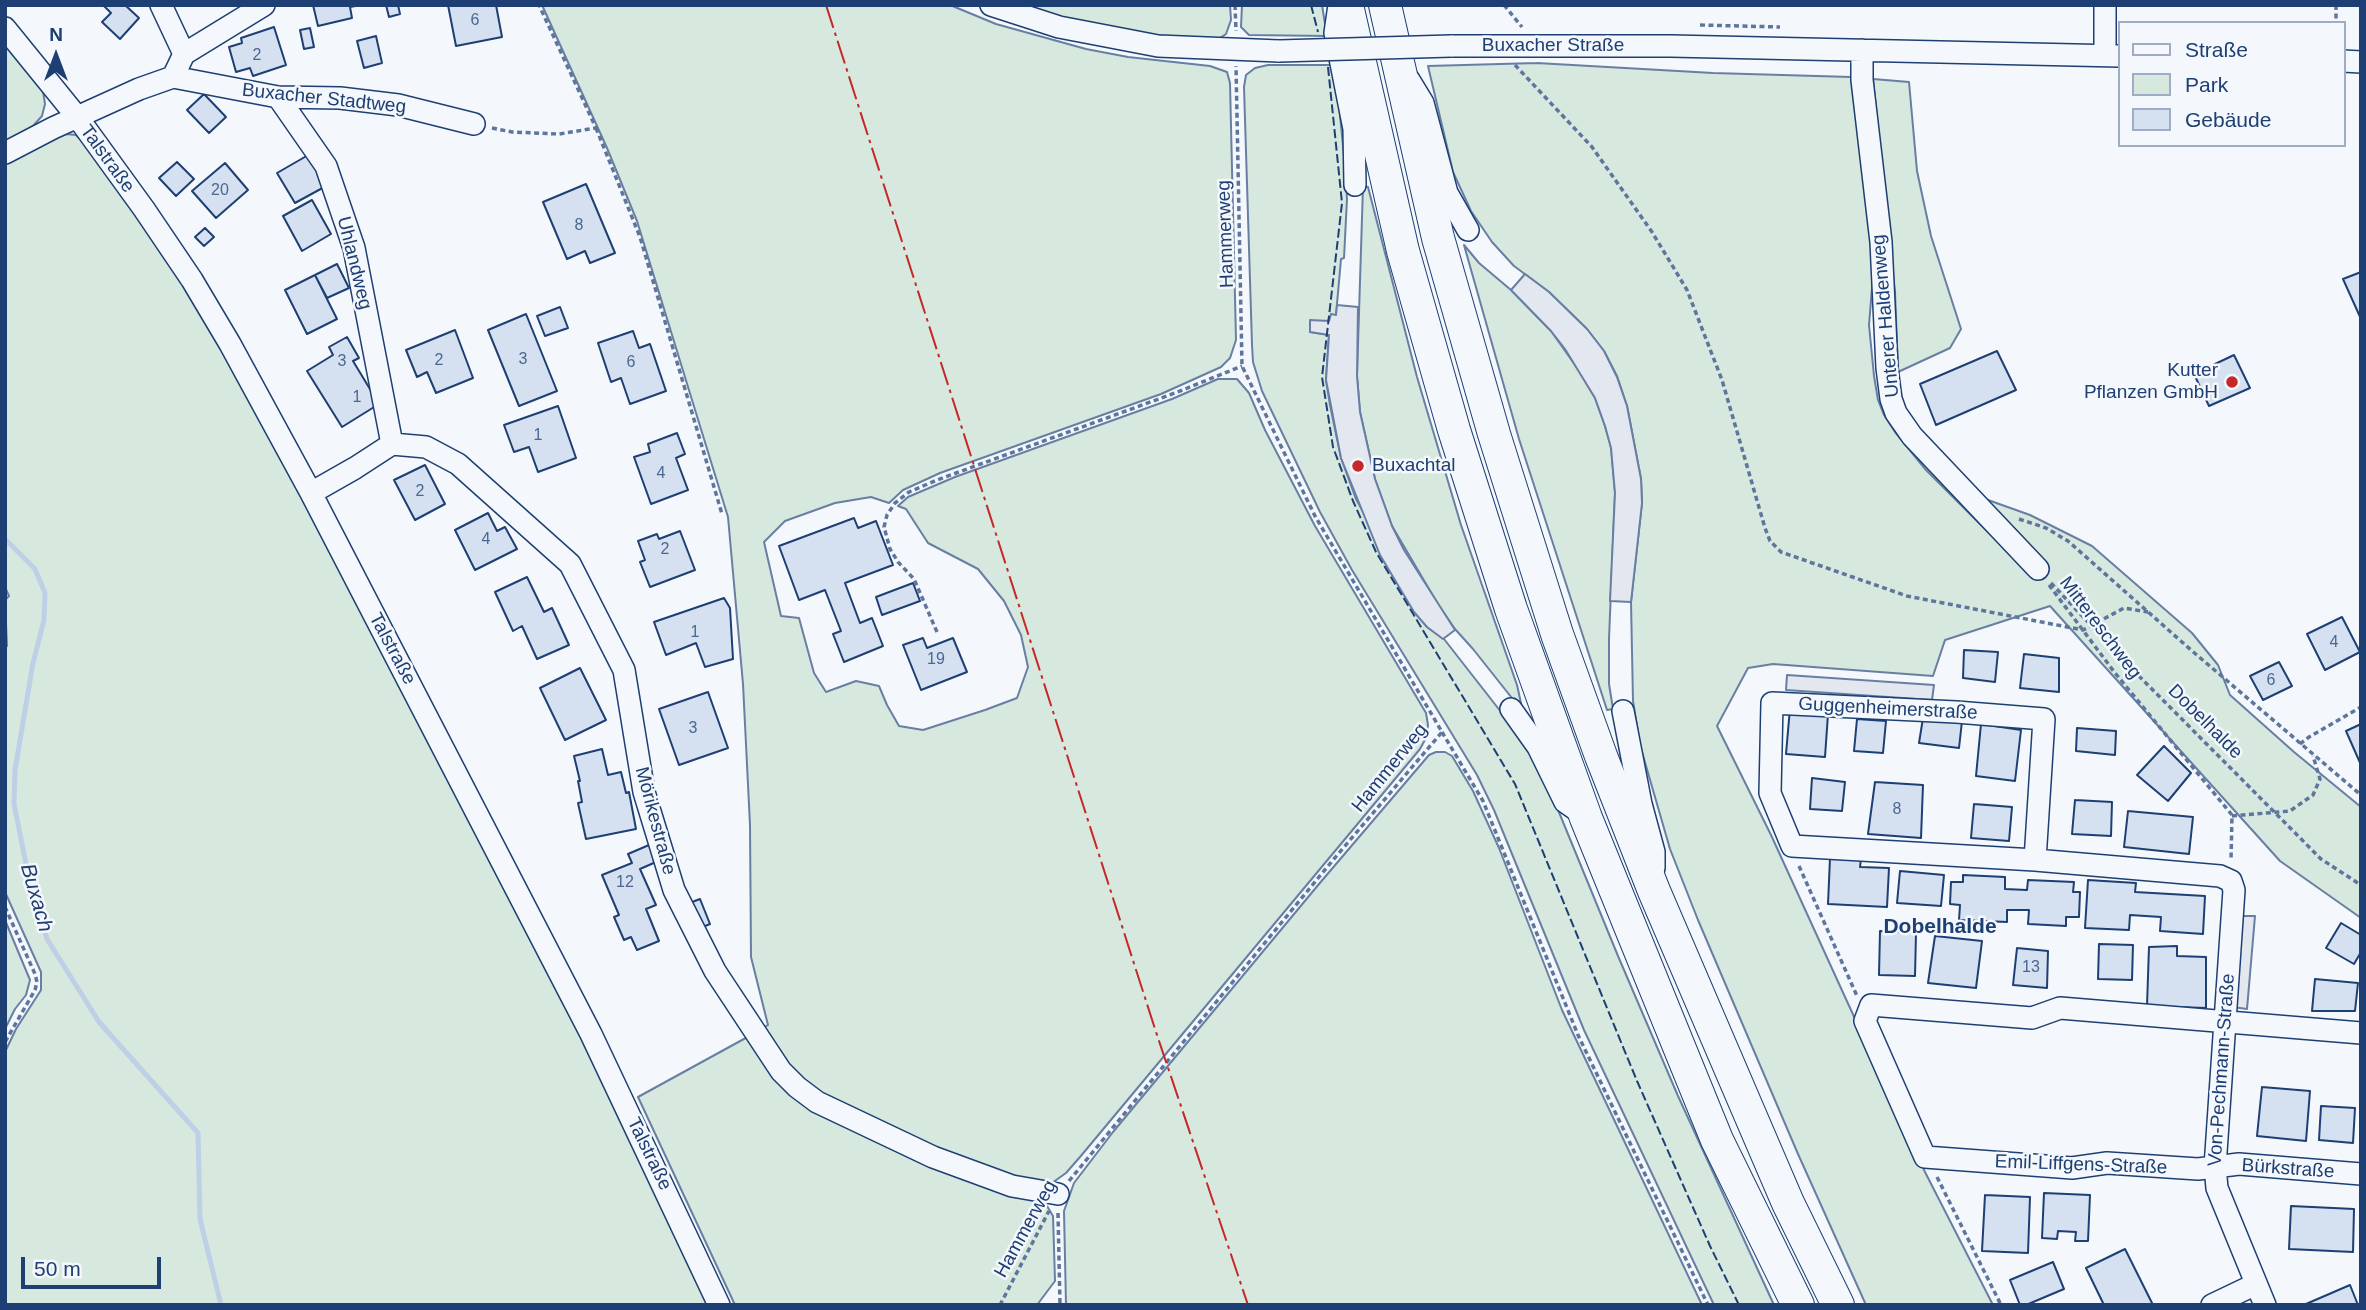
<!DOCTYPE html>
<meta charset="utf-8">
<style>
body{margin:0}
#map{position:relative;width:2366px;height:1310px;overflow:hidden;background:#f4f7fb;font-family:Helvetica,sans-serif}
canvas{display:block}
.frame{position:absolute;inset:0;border:7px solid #1d3f73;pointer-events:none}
.legend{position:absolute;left:2118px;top:21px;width:228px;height:126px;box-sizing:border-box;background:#f4f7fb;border:2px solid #9eadc5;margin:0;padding:9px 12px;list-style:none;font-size:21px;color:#1d3f73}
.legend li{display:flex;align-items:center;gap:14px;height:35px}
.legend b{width:35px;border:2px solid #9eadc5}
.north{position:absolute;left:21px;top:21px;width:70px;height:70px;-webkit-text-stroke:5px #f4f7fb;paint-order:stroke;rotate:0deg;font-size:19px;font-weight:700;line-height:28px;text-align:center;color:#1d3f73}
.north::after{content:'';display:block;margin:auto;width:24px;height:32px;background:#1d3f73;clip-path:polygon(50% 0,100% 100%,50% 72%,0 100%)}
.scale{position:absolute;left:21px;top:1257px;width:140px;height:32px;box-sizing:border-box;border:4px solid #1d3f73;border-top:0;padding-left:9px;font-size:21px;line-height:24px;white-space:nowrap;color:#1d3f73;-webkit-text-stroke:5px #f4f7fb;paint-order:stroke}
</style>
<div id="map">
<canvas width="2366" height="1310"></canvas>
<div class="frame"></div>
<ul class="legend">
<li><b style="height:9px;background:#f4f7fb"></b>Straße</li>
<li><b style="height:19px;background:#d7e8df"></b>Park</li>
<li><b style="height:19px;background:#d5e0f0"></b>Gebäude</li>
</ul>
<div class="north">N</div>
<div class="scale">50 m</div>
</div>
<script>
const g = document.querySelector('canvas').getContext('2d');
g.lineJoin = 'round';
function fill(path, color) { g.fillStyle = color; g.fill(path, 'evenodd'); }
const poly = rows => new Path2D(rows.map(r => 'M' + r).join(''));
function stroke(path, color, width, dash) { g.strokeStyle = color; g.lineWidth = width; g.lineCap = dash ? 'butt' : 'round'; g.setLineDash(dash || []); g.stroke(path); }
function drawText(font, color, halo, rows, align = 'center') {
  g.font = font + ' Helvetica,sans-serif'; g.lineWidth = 5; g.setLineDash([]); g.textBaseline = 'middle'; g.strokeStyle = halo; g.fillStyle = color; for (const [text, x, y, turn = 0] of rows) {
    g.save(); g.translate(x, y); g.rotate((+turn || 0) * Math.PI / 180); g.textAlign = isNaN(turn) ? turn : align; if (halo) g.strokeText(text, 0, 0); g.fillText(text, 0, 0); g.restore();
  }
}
const green = poly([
 [542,5,950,5,996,24,1086,49,1128,57,1210,66,1227,72,1230,83,1236,340,1230,358,1221,367,1161,394,940,473,903,490,889,503,871,497,835,503,785,521,764,542,781,616,799,618,814,673,826,692,856,681,879,686,887,705,899,726,923,730,985,710,1017,698,1028,667,1021,635,1004,601,978,569,928,543,906,509,898,506,908,497,955,477,1172,399,1218,379,1237,379,1249,393,1265,430,1315,526,1426,713,1428,725,1426,738,1420,749,1080,1157,1066,1173,1052,1183,1011,1180,818,1098,759,1030,768,1025,751,957,750,825,743,684,728,517,637,221,607,148,542,5],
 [1017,5,1230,5,1231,20,1226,34,1217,40,1153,35,1090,26,1017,5],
 [1242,5,1322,5,1327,36,1249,35,1241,27,1242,5],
 [5,43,43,91,45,104,42,116,33,126,5,142,5,43],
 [1537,63,1713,73,1851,77,1872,250,1873,276,1869,325,1874,376,1878,400,1884,415,1895,432,1926,470,1996,540,1988,500,2030,515,2092,546,2192,633,2218,665,2230,695,2294,752,2361,807,2361,918,2280,861,2050,606,1945,640,1933,676,1773,664,1748,668,1717,726,1771,835,1925,1172,1993,1305,1866,1305,1798,1154,1698,920,1670,849,1640,745,1633,701,1631,602,1642,503,1641,479,1627,406,1617,376,1604,351,1587,329,1549,292,1514,266,1492,242,1471,211,1453,172,1428,66,1537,63],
 [1268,65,1335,65,1345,166,1347,199,1344,258,1341,259,1336,315,1310,332,1329,335,1326,380,1330,405,1341,458,1356,499,1427,627,1444,639,1512,726,1534,757,1547,783,1618,956,1678,1096,1774,1305,1714,1305,1584,1030,1494,810,1477,775,1352,570,1320,512,1262,391,1253,362,1252,345,1244,87,1246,75,1255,68,1268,65],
 [1873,79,1909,82,1917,171,1931,236,1961,329,1950,348,1898,372,1895,292,1873,79],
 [66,134,76,135,84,143,162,253,202,314,297,486,583,1041,710,1305,5,1305,5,1052,16,1029,41,990,41,972,5,892,5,647,7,646,5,600,9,596,5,587,5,160,66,134],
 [1363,186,1368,187,1417,377,1461,525,1517,685,1523,712,1473,649,1455,629,1439,606,1392,526,1375,479,1360,412,1357,376,1363,186],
 [1464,245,1479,263,1511,290,1551,331,1580,372,1595,398,1605,426,1611,447,1615,493,1609,639,1609,684,1613,709,1607,710,1519,439,1464,245],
 [1436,752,1445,752,1452,756,1473,791,1499,848,1562,1010,1702,1305,1066,1305,1064,1211,1074,1183,1113,1132,1319,884,1429,755,1436,752],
 [5,920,30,980,26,995,15,1009,5,1029,5,920],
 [753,1034,785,1080,1047,1206,1053,1216,1055,1281,1037,1305,735,1305,638,1097,753,1034]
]);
const parking = poly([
 [1525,274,1549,292,1587,329,1604,351,1617,377,1627,406,1641,479,1642,503,1631,602,1610,601,1615,493,1611,448,1605,426,1595,398,1565,349,1551,331,1511,290,1525,274],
 [1337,305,1358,307,1357,376,1360,412,1375,479,1392,526,1404,550,1455,630,1443,639,1427,627,1414,612,1380,555,1341,458,1326,380,1329,335,1310,332,1310,320,1329,321,1331,314,1336,315,1337,305],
 [1787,675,1934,685,1932,700,1786,690,1787,675],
 [2243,916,2255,916,2247,1009,2233,1007,2243,916]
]);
const stream = poly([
 [5,539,35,569,45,593,44,620,33,663,15,770,14,804,27,869,47,939,99,1022,198,1133,200,1219,221,1305]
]);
const building = poly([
 [103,5,125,5,139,18,120,39,102,22,111,13,103,5],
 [313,5,361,5,350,7,352,18,318,26,313,5],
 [386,5,398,5,400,14,389,17,386,5],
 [448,5,496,5,502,37,456,46,448,5],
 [274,27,286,65,253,76,250,68,236,72,229,47,242,43,241,38,274,27],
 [310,28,314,47,304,49,300,30,310,28],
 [376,36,382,63,364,68,357,41,376,36],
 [204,94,226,117,209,133,187,110,204,94],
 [310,154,328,185,295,203,277,173,310,154],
 [177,162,194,179,176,196,159,178,177,162],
 [225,163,248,190,216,218,192,191,225,163],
 [586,184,615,253,590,263,585,251,567,259,543,202,586,184],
 [312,200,331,234,302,251,283,216,312,200],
 [205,228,214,237,204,246,195,237,205,228],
 [337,264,349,288,327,298,315,275,337,264],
 [2361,272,2361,319,2343,279,2361,272],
 [315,275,337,319,307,334,285,290,315,275],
 [560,307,568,328,545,336,537,316,560,307],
 [526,314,557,391,519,406,488,330,526,314],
 [455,330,473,378,436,393,427,372,417,377,406,350,455,330],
 [633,331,639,348,650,344,666,391,630,404,621,378,611,382,598,343,633,331],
 [347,337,359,358,353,361,379,404,342,427,307,371,333,355,329,347,347,337],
 [1997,351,2016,390,1936,425,1920,384,1997,351],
 [2234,355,2250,388,2209,406,2194,374,2234,355],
 [558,406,576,458,538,472,529,447,514,452,504,425,558,406],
 [677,433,685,454,676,458,688,490,651,504,634,457,650,452,648,444,677,433],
 [425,465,445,504,415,520,394,480,425,465],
 [488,513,497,531,505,527,517,549,475,570,455,530,488,513],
 [854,518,858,528,876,521,893,565,845,583,860,623,872,618,883,646,844,662,833,634,841,631,825,590,799,600,779,546,854,518],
 [680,531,695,570,650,587,640,562,645,560,638,541,657,534,659,539,680,531],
 [527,577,544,612,552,608,569,645,537,659,522,626,513,631,495,592,527,577],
 [913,583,920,601,882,615,876,597,913,583],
 [724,598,730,608,733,659,705,667,696,643,666,655,654,622,724,598],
 [2342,617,2360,652,2325,670,2307,634,2342,617],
 [923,638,927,648,953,638,967,672,921,690,903,645,923,638],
 [1964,650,1998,652,1995,682,1963,678,1964,650],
 [2024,654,2059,658,2059,692,2020,688,2024,654],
 [2279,662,2292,686,2263,700,2250,676,2279,662],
 [580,668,606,720,565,740,540,688,580,668],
 [708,692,728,748,679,765,659,709,708,692],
 [1790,708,1828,714,1825,757,1786,754,1790,708],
 [1923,718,1962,721,1959,748,1919,743,1923,718],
 [1857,719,1886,721,1883,753,1854,751,1857,719],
 [1981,724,2021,730,2015,781,1976,776,1981,724],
 [2361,724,2361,765,2346,731,2361,724],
 [2077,728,2116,731,2115,755,2076,751,2077,728],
 [2164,746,2191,773,2168,801,2137,775,2164,746],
 [602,749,608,775,621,772,626,793,629,792,636,829,586,839,578,803,582,802,578,781,580,781,574,756,602,749],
 [1812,778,1845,782,1842,811,1810,809,1812,778],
 [1875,782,1923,785,1921,838,1868,834,1875,782],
 [2075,800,2112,802,2111,836,2072,834,2075,800],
 [1974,804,2012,807,2009,841,1971,838,1974,804],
 [2128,811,2193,817,2189,854,2124,847,2128,811],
 [649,845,656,862,640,869,656,905,646,909,659,941,637,950,631,937,624,940,614,917,619,915,602,875,632,863,628,854,649,845],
 [1830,858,1861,859,1860,867,1889,868,1887,907,1828,904,1830,858],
 [1900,871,1944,875,1941,906,1897,903,1900,871],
 [1963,875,2005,877,2005,889,2027,890,2028,880,2074,882,2073,892,2080,892,2079,917,2066,917,2066,926,2028,924,2029,910,2007,910,2007,922,1959,920,1960,905,1950,904,1951,882,1963,882,1963,875],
 [2088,880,2136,883,2135,892,2205,896,2203,934,2160,931,2161,917,2130,915,2129,930,2085,928,2088,880],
 [700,899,710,924,698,929,687,904,700,899],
 [2341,923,2361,935,2361,952,2354,964,2326,948,2341,923],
 [1880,931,1916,933,1915,976,1879,975,1880,931],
 [1935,936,1982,941,1976,988,1928,983,1935,936],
 [2099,944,2133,945,2132,980,2098,979,2099,944],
 [2177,946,2177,956,2206,957,2206,1008,2147,1006,2149,947,2177,946],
 [2017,948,2048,951,2047,988,2013,985,2017,948],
 [2315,979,2358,983,2355,1011,2312,1011,2315,979],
 [2262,1087,2310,1091,2306,1141,2257,1136,2262,1087],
 [2321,1106,2355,1108,2353,1143,2319,1140,2321,1106],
 [2044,1193,2090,1195,2088,1241,2075,1241,2076,1232,2058,1231,2057,1239,2042,1238,2044,1193],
 [1985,1195,2030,1197,2028,1253,1982,1251,1985,1195],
 [2291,1206,2354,1209,2353,1252,2289,1249,2291,1206],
 [2125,1249,2153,1305,2104,1305,2086,1268,2125,1249],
 [2053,1262,2064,1289,2026,1305,2020,1305,2010,1280,2053,1262],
 [2350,1285,2358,1305,2306,1305,2306,1304,2350,1285]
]);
const path = poly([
 [1235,5,1236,31],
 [1504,5,1522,27],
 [2336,5,2336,23],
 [1700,25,1780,27],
 [1515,65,1592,147,1652,232,1687,290,1722,380,1765,528,1770,541,1781,552,1907,596,2083,630,2124,608,2148,612],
 [492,128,512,132,559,134,596,128,539,5],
 [596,128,640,237,722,514],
 [2019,519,2046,528,2068,541,2191,650,2361,795],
 [2051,583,2140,677,2321,859,2361,885],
 [2049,585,2115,673,2232,815,2231,860],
 [937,632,914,579,898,562,890,549,884,527,887,515,895,503,909,492,937,480,1175,393,1242,366],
 [1442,732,1483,801,1578,1035,1708,1305],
 [2300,744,2309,737,2361,707],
 [2232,816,2290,811,2313,795,2320,779,2313,756],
 [1799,866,1857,996],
 [5,907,35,974,37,982,35,990,5,1042],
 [1937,1177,2001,1305],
 [1069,1181,1333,860,1442,732,1315,516,1242,366,1236,66],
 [1058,1213,1060,1305],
 [1000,1305,1049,1211]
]);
const minor = poly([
 [991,5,1059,27,1158,46,1279,51],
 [1339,5,1335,33,1354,129,1355,185],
 [5,28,78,118,144,209,192,280,230,344,311,493,591,1034,719,1305],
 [1451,46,1671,46,2119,56],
 [1862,50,1862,80,1881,242,1887,368,1891,399,1896,413,1912,436,2038,569],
 [184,54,264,5],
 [2105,55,2105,5],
 [2343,61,2361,62],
 [173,77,278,97,340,98,398,105,474,124],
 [1409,80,1423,103,1447,193,1468,230],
 [278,97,326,166,354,248,392,444],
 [5,153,53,128,139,89,173,77,184,54,161,5],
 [311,493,355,468,392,444,426,447,458,464,570,564,624,670,644,792,674,890,715,971,781,1071,797,1087,817,1102,933,1157,1012,1186,1058,1194],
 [1511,709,1538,747,1565,802,1575,809],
 [1623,711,1641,804,1654,852,1654,868],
 [2035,860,2044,719,1956,712,1772,703,1770,793,1792,846,2035,860,2220,876,2231,881,2234,890,2215,1167,2217,1188,2265,1305],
 [2361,1033,2060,1008,2032,1018,1871,1005,1865,1021,1925,1157,2072,1168,2107,1163,2198,1169,2239,1164,2361,1174],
 [2212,1305,2256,1284]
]);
const highway = poly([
 [1347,5,1403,251,1454,430,1511,609,1586,818,1717,1140,1798,1305],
 [1385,5,1438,238,1494,434,1557,634,1601,756,1654,891,1788,1203,1838,1305]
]);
const minorBridge = poly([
 [1279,51,1451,46]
]);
const fence = poly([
 [1311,5,1318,32],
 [1328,67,1342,203,1322,377,1333,447,1353,501,1376,552,1515,784,1637,1081,1710,1246,1739,1305]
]);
const power = poly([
 [826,5,1156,1032,1248,1305]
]);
const markers = [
 [2232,382,7,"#c62828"],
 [1358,466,7,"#c62828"]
];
const numberNames = [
 ["6",475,21],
 ["2",257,56],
 ["20",220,191],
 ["8",579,226],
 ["3",523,360],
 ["2",439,361],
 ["3",342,362],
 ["6",631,363],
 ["1",357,398],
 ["1",538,436],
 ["4",661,474],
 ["2",420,492],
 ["4",486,540],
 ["2",665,550],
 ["1",695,633],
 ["4",2334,643],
 ["19",936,660],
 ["6",2271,681],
 ["3",693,729],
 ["8",1897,810],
 ["12",625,883],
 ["13",2031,968]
];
const streetNames = [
 ["Buxacher Straße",1553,46],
 ["Buxacher Stadtweg",324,99,6],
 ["Talstraße",107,159,54],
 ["Hammerweg",1226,234,-92],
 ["Uhlandweg",354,263,76],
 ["Unterer Haldenweg",1886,316,-95],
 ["Mittereschweg",2100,628,53],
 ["Talstraße",392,649,62],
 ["Guggenheimerstraße",1888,709,3],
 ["Dobelhalde",2205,722,45],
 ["Hammerweg",1390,768,-51],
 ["Mörikestraße",655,821,75],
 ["Von-Pechmann-Straße",2222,1070,-86],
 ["Talstraße",649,1154,64],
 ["Emil-Liffgens-Straße",2081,1165,2],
 ["Bürkstraße",2288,1169,4],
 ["Hammerweg",1026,1229,-61]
];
const poiNames = [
 ["Kutter",2218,371],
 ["Pflanzen GmbH",2218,393],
 ["Buxachtal",1372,466,"left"]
];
const waterNames = [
 ["Buxach",36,898,74]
];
const neighbourhoodNames = [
 ["Dobelhalde",1940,927]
];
fill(green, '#d7e8df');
stroke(green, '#687fa3', 2);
fill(parking, '#e3e8f0');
stroke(parking, '#687fa3', 2);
stroke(stream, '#bed0e5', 5);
fill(building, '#d5e0f0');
stroke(building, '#1d3f73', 2);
stroke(minor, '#1d3f73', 24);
stroke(highway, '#1d3f73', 34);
stroke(path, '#5e769c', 3.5, [5, 3.5]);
stroke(minor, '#f4f7fb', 21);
stroke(highway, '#f4f7fb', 32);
stroke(minorBridge, '#1d3f73', 24, []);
stroke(minorBridge, '#f4f7fb', 21);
stroke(fence, '#1d3f73', 2, [9, 3.5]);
stroke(power, '#c62828', 2, [24, 5, 3.5, 5]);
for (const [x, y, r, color] of markers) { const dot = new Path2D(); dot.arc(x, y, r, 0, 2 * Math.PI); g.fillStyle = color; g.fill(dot); stroke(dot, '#f4f7fb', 2.5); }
drawText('16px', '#4b6792', null, numberNames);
drawText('19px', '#1d3f73', '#f4f7fb', streetNames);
drawText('19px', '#1d3f73', '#f4f7fb', poiNames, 'right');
drawText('italic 21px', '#1d3f73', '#f4f7fb', waterNames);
drawText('bold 21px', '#1d3f73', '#f4f7fb', neighbourhoodNames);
</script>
